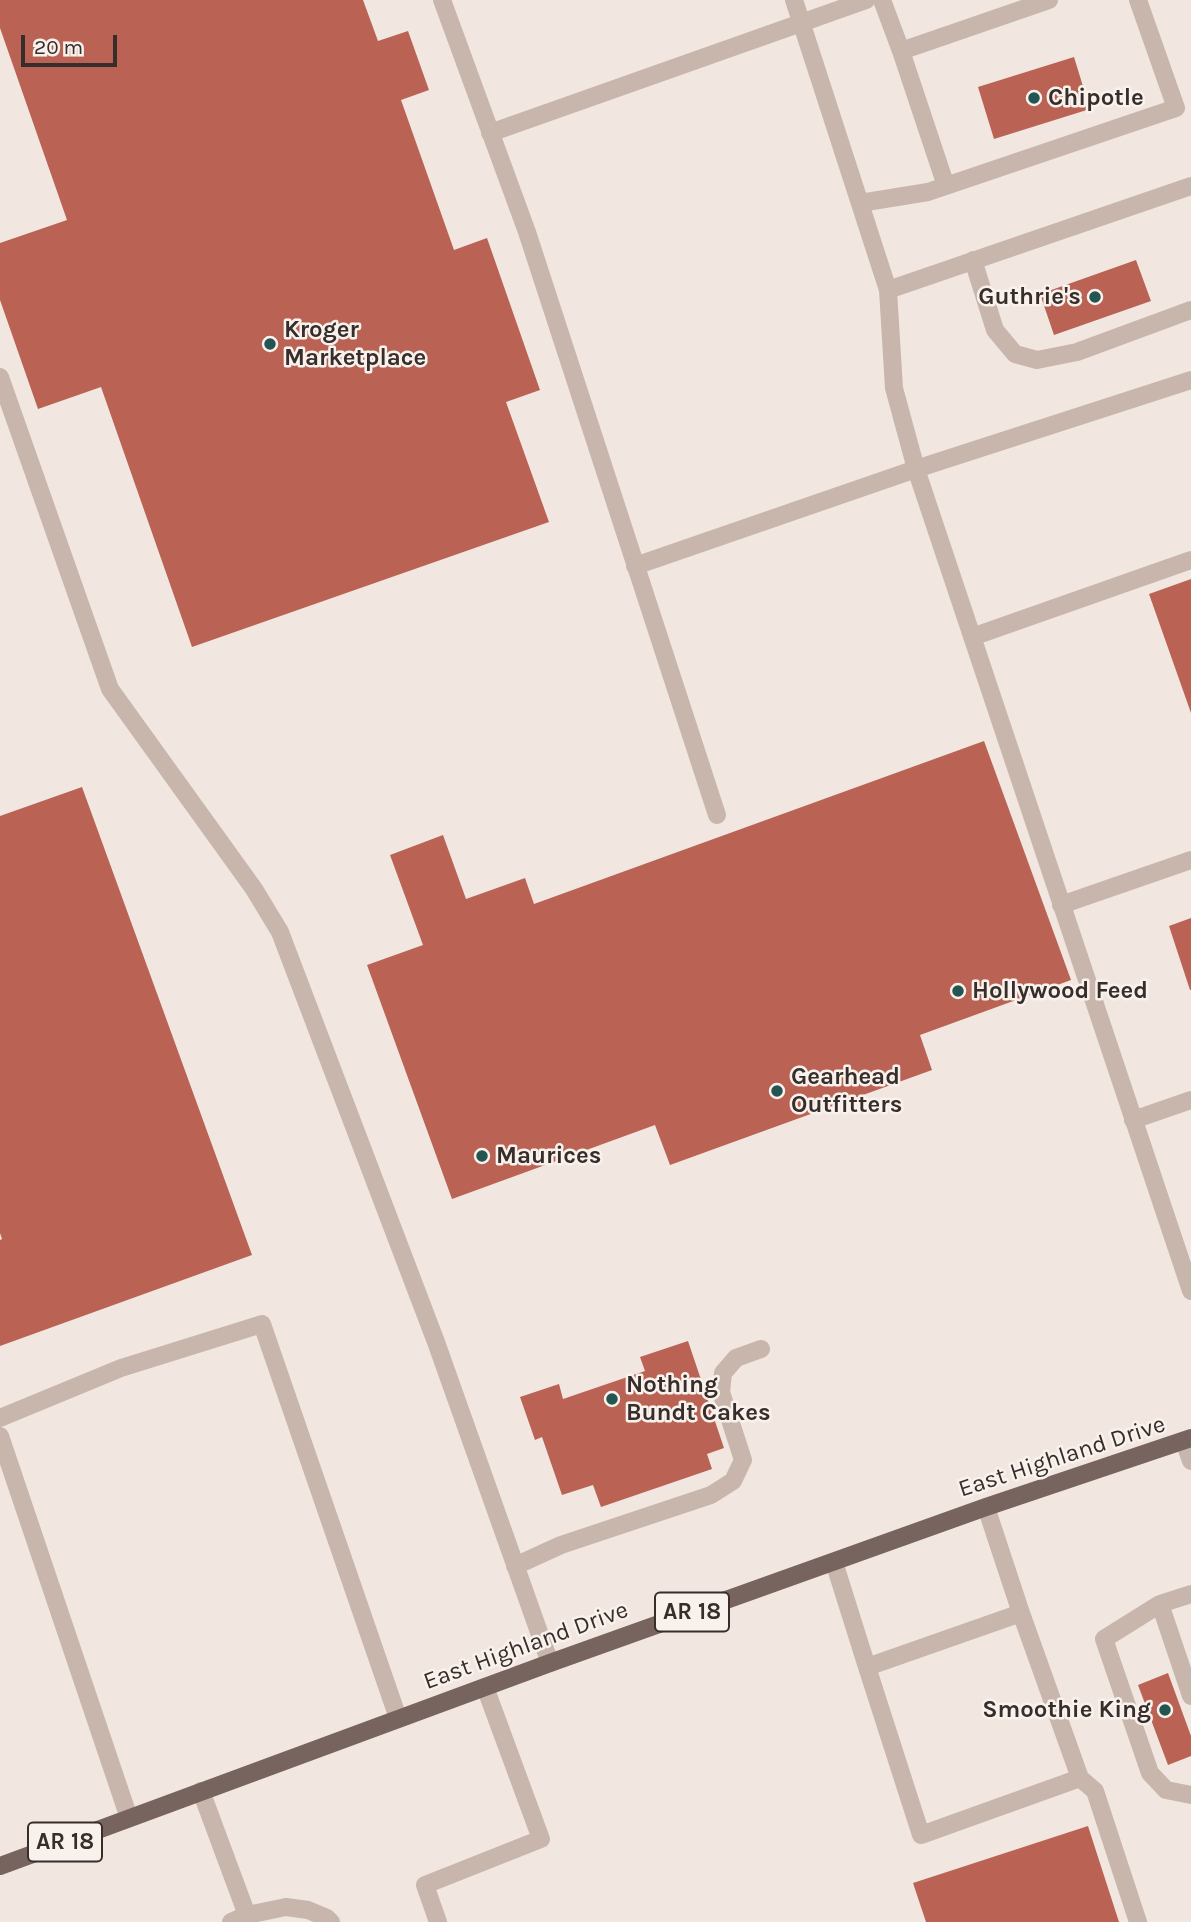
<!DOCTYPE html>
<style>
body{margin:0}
#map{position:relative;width:1191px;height:1922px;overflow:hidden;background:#f1e7e0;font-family:Karla,sans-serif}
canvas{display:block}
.scale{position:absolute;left:21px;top:35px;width:96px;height:32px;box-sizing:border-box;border:4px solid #372d2b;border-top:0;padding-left:9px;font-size:21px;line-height:24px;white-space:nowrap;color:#372d2b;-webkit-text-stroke:5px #f9f2ec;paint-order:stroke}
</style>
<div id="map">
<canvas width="1191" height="1922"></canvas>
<div class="scale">20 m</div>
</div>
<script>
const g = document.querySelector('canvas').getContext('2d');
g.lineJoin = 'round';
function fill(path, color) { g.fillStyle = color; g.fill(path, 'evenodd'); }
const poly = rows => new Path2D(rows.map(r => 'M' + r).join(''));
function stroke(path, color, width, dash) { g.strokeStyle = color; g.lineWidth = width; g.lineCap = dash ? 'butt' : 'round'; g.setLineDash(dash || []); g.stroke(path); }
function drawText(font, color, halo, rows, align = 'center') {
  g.font = font + ' Karla,sans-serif'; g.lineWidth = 5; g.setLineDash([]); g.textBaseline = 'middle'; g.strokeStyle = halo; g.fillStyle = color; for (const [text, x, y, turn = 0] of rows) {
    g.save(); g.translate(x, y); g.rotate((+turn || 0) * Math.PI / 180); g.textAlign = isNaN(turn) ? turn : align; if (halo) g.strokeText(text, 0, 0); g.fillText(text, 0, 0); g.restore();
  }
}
const building = poly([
 [0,0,363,0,378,41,408,31,429,90,401,100,454,250,487,238,540,390,506,402,549,522,192,647,101,387,38,409,0,300,0,243,67,220,0,28],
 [1074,57,1090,109,994,139,978,87],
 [1136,260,1151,301,1054,335,1040,294],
 [1191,579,1191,713,1149,594],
 [984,741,1071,980,920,1035,932,1070,670,1165,655,1125,452,1199,367,965,423,945,390,855,443,835,466,899,525,878,534,904],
 [82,787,252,1255,0,1346,0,1240,2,1239,0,1233,0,816],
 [1191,918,1191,990,1190,990,1169,926],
 [688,1341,724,1448,707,1454,712,1469,601,1507,593,1485,562,1495,542,1437,535,1440,520,1397,559,1384,563,1399,645,1371,640,1357],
 [1168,1673,1191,1736,1191,1756,1168,1765,1138,1685],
 [1088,1826,1119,1922,926,1922,913,1883]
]);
const service = poly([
 [442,0,527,232,717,815],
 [794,0,888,290,894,388,916,469,1191,1291],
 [882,0,901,51,1049,0],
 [901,51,946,186],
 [490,133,866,0],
 [860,203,928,192,1176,108,1138,0],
 [973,260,995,330,1015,354,1037,360,1077,352,1191,310],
 [888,290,1191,186],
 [0,377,110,689,254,889,280,932,436,1342,550,1663],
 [972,637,1191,560],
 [1061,905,1191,860],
 [1133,1120,1191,1100],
 [0,1418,121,1368,262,1324,398,1718],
 [0,1436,129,1818],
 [1184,1441,1191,1461],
 [834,1562,867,1667,1021,1613,986,1507],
 [515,1566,561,1545,711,1495,733,1481,743,1460,721,1392,723,1373,736,1358,761,1349],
 [1191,1594,1160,1604,1104,1639,1150,1773,1166,1790,1191,1795],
 [1160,1604,1191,1696],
 [867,1667,921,1835,1080,1778,1021,1613],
 [1080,1778,1095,1791,1138,1922],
 [201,1791,247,1915],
 [231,1922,247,1915,286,1907,308,1910,327,1918,331,1922],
 [438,1922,425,1885,541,1839,485,1687]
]);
const minor = poly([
 [635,566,916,469,1191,380]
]);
const primary = poly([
 [0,1866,550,1663,986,1507,1191,1438]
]);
const markers = [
 [1034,98,7,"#245553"],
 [1095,297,7,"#245553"],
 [270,344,7,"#245553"],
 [958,991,7,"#245553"],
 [777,1091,7,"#245553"],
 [482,1156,7,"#245553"],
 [612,1399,7,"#245553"],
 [1165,1710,7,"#245553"]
];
const shields = [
 [692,1612,74],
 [65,1842,74]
];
const shieldNames = [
 ["AR 18",692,1612],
 ["AR 18",65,1842]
];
const poiNames = [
 ["Chipotle",1048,98],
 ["Guthrie's",1081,297,"right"],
 ["Kroger",284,330],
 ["Marketplace",284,358],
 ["Hollywood Feed",972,991],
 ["Gearhead",791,1077],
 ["Outfitters",791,1105],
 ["Maurices",496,1156],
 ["Nothing",626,1385],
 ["Bundt Cakes",626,1413],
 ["Smoothie King",1151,1710,"right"]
];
const streetNames = [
 ["East Highland Drive",1062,1457,-18],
 ["East Highland Drive",526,1646,-20]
];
fill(building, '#ba6355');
stroke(service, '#c8b6ad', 18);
stroke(minor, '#c8b6ad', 18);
stroke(primary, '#77645e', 18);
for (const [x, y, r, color] of markers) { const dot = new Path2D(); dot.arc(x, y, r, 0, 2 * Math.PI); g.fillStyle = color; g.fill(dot); stroke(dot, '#f9f2ec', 2.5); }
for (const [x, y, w] of shields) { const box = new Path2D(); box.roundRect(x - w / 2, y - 19.5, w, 39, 5); g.fillStyle = '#f9f2ec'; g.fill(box); stroke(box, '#372d2b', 2); }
drawText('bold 23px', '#372d2b', null, shieldNames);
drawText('bold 24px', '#372d2b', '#f9f2ec', poiNames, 'left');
drawText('24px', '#372d2b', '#f9f2ec', streetNames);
</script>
